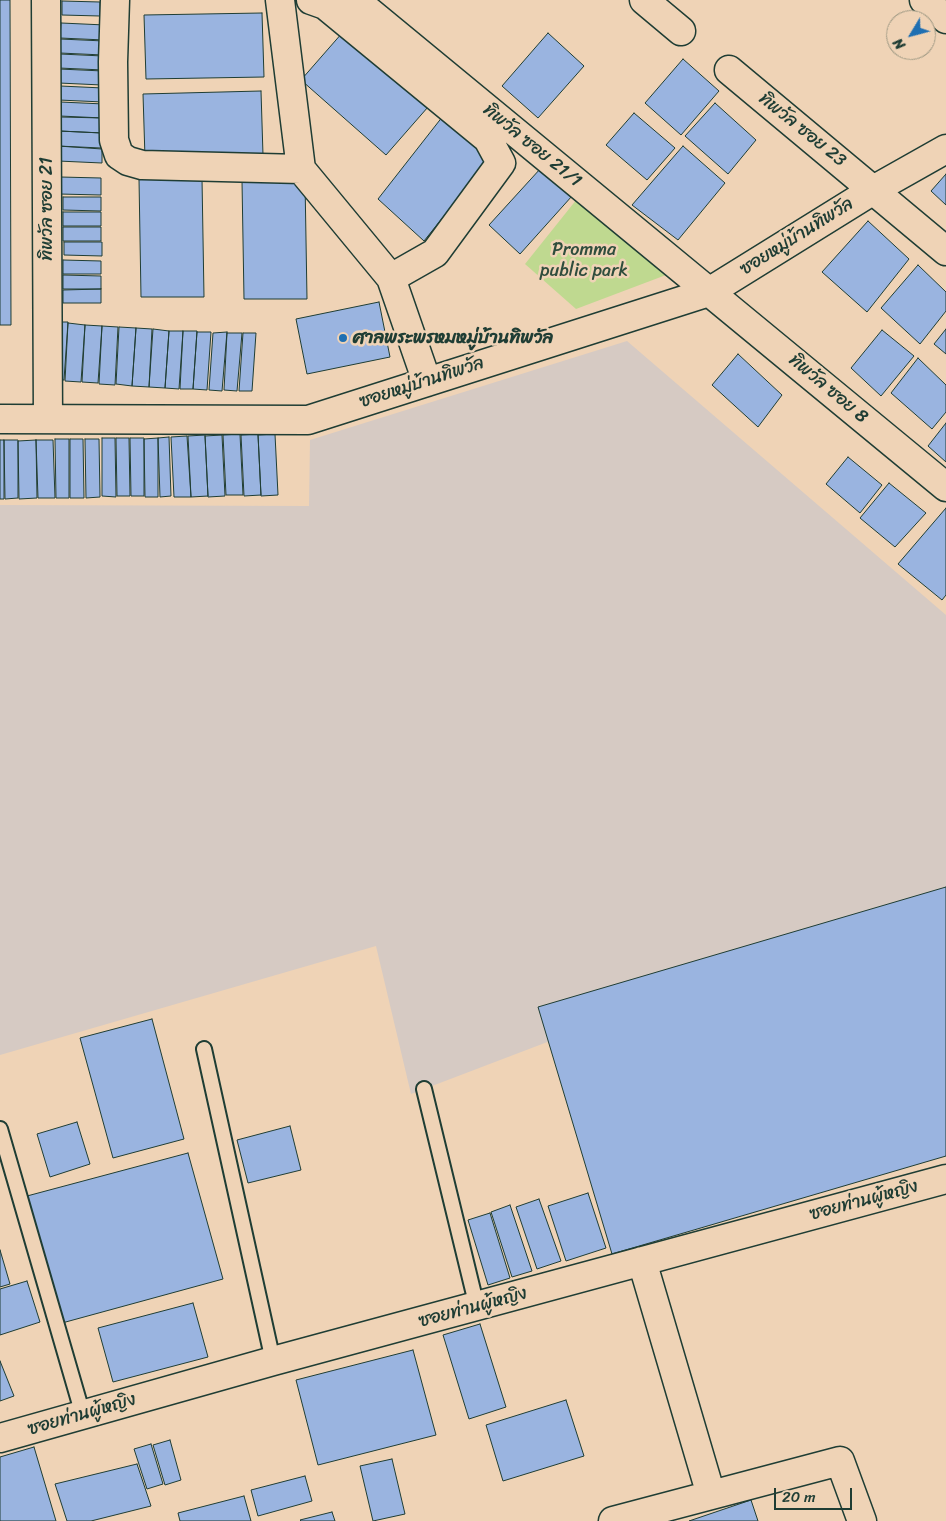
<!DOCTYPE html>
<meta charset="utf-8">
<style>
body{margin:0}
#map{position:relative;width:946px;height:1521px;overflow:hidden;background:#efd3b6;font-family:Sriracha,sans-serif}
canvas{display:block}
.north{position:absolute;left:886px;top:10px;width:50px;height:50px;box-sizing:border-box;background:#efd3b6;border:1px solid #9c9782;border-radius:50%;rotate:233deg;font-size:14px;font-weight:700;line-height:20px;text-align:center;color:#1f3d34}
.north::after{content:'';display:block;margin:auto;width:18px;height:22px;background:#1f6fb2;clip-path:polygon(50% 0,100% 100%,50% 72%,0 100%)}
.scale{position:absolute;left:774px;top:1488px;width:78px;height:22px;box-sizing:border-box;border:2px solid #1f3d34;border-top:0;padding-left:6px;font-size:15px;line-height:18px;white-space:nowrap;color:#1f3d34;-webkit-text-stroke:4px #efd3b6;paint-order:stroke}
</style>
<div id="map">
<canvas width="946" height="1521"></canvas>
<div class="north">N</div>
<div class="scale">20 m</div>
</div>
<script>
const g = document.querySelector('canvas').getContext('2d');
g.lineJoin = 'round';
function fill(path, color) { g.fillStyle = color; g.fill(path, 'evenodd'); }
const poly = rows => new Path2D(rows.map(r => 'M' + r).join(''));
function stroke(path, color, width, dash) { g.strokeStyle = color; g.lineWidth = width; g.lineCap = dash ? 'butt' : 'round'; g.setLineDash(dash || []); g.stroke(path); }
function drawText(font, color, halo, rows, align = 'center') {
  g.font = font + ' Sriracha,"Playpen Sans Thai",sans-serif'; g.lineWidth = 5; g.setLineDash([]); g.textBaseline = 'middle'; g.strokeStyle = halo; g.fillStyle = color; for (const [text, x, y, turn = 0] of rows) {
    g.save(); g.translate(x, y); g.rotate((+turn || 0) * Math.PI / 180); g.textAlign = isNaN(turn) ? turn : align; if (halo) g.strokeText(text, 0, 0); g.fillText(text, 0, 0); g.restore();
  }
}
const built = poly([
 [627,341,946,615,946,890,411,1094,376,946,0,1055,0,505,309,506,310,440]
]);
const green = poly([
 [577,199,666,275,576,309,525,264]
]);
const building = poly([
 [0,0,10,0,11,325,0,325,0,0],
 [62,1,100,2,100,16,62,15,62,1],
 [262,13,264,77,146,79,144,15,262,13],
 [61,23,105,25,104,40,60,38,61,23],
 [343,32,428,107,386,155,301,80,343,32],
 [548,33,584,66,538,118,502,86,548,33],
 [60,39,104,41,103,55,60,53,60,39],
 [60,54,103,56,103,70,59,68,60,54],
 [683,59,719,91,681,135,645,103,683,59],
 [59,69,103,71,102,85,59,83,59,69],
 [60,86,103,88,103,102,59,100,60,86],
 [261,91,263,155,145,158,143,94,261,91],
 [60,102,104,104,103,118,60,116,60,102],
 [715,103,756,140,728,174,685,136,715,103],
 [634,113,675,148,647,180,606,145,634,113],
 [443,116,492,156,424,241,378,199,443,116],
 [60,117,103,118,103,133,59,131,60,117],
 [59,131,102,133,101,148,58,146,59,131],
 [58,146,102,149,102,163,58,161,58,146],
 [683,146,725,183,678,240,632,205,683,146],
 [541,168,572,196,520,254,489,225,541,168],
 [946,174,946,205,931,191,946,174],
 [60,177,101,178,101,195,59,194,60,177],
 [202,178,204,297,141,297,139,179,202,178],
 [305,180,307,299,244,299,242,181,305,180],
 [63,197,101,197,101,211,63,210,63,197],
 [63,212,101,212,101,226,63,226,63,212],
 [868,221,909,259,867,312,822,272,868,221],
 [63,227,101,227,101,241,63,241,63,227],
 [64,242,102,242,102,256,64,255,64,242],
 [63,260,101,261,101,274,63,274,63,260],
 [918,265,946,292,946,311,920,344,881,308,918,265],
 [63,275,101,276,101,289,63,289,63,275],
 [101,289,101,303,63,303,63,290,101,289],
 [379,302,390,357,307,374,296,319,379,302],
 [54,322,68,322,64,380,51,380,54,322],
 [68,323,85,325,81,382,65,381,68,323],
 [85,325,102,326,98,383,82,382,85,325],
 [102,326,118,327,115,385,99,384,102,326],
 [119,327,136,328,132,386,116,384,119,327],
 [136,328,152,329,149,387,132,386,136,328],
 [153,329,169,331,165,388,149,387,153,329],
 [946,329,946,354,934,344,946,329],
 [882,330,914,356,881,396,851,368,882,330],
 [169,331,183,331,179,389,165,388,169,331],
 [183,331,197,331,193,389,180,389,183,331],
 [197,332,211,332,207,390,193,389,197,332],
 [227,332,222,391,209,390,213,333,227,332],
 [227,333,242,333,237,391,224,390,227,333],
 [243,333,256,333,252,391,239,391,243,333],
 [738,354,782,395,758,427,712,385,738,354],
 [918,358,946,385,946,412,932,429,891,393,918,358],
 [946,423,946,462,928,446,946,423],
 [240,434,243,495,226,495,223,435,240,434],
 [258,434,261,495,244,496,241,435,258,434],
 [275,434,278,495,261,496,258,435,275,434],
 [205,435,208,496,191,497,188,436,205,435],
 [222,435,225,496,208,497,205,436,222,435],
 [187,436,191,497,174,497,171,437,187,436],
 [169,437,171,496,160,497,158,438,169,437],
 [102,438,115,438,116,497,102,496,102,438],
 [116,438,129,438,130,496,117,496,116,438],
 [130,438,144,438,144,496,131,496,130,438],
 [158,438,158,497,145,497,144,439,158,438],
 [55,439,69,439,69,498,56,498,55,439],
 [70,439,83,439,84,498,70,498,70,439],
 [85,439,99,439,100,497,86,498,85,439],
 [0,440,4,440,4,499,0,499,0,440],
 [4,440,18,440,18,498,5,499,4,440],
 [36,440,37,498,19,499,18,441,36,440],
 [36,440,53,440,55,498,38,498,36,440],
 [848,457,882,485,860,513,826,484,848,457],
 [889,483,926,513,895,547,860,518,889,483],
 [946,508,946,595,942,600,898,564,946,508],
 [946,887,946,1156,612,1254,538,1007,946,887],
 [152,1019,184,1139,113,1158,80,1038,152,1019],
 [77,1122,90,1164,50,1177,37,1134,77,1122],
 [290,1126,301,1170,248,1183,237,1140,290,1126],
 [188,1153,223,1279,62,1323,27,1196,188,1153],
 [588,1193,606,1248,566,1261,548,1206,588,1193],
 [539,1199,561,1261,537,1269,516,1207,539,1199],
 [510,1205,532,1271,512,1277,491,1212,510,1205],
 [490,1213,510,1278,488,1285,468,1220,490,1213],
 [0,1250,10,1284,0,1287,0,1250],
 [27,1281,40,1322,0,1335,0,1289,27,1281],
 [193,1303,208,1357,113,1382,98,1328,193,1303],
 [480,1324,506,1407,469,1419,443,1335,480,1324],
 [413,1350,436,1435,318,1465,296,1380,413,1350],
 [0,1361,14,1396,0,1401,0,1361],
 [566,1400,584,1456,503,1481,486,1425,566,1400],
 [170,1440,181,1480,165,1485,153,1445,170,1440],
 [151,1444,163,1484,147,1489,134,1449,151,1444],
 [34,1447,56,1521,0,1521,0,1457,34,1447],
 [392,1459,405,1514,373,1521,360,1466,392,1459],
 [137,1464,151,1506,91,1521,67,1521,55,1484,137,1464],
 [305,1476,312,1501,258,1516,251,1490,305,1476],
 [244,1496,251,1521,180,1521,178,1513,244,1496],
 [751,1500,758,1521,689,1521,751,1500],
 [332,1512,335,1521,301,1521,300,1520,332,1512]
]);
const service = poly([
 [204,1049,273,1361],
 [424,1089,477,1307],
 [0,1129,83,1415]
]);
const minor = poly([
 [46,0,48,419],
 [115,0,113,62,114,140,119,155,128,161,142,165,301,169],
 [280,0,301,169,391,278,427,382],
 [311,0,325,5,488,139,501,163,435,253,391,278],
 [355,0,946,487],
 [644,0,681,31],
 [924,0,946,19],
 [729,70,946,251],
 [0,419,308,420,709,292,875,189,946,149],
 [642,1261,711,1495],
 [0,1438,273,1361,946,1179],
 [613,1521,840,1461,862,1521]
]);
const markers = [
 [343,338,5,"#1f6fb2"]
];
const streetNames = [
 ["ทิพวัล ซอย 23",802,130,39],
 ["ทิพวัล ซอย 21/1",532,146,39],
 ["ทิพวัล ซอย 21",47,209,-90],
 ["ซอยหมู่บ้านทิพวัล",797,237,-32],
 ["ซอยหมู่บ้านทิพวัล",422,383,-18],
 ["ทิพวัล ซอย 8",828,389,40],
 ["ซอยท่านผู้หญิง",864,1201,-15],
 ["ซอยท่านผู้หญิง",473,1308,-15],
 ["ซอยท่านผู้หญิง",82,1415,-16]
];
const parkNames = [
 ["Promma",584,250],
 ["public park",584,271]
];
const poiNames = [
 ["ศาลพระพรหมหมู่บ้านทิพวัล",353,338]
];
fill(built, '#d6cac3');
fill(green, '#bfd990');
fill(building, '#9ab4e0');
stroke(building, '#1f3d34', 1);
stroke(service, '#1f3d34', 18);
stroke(minor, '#1f3d34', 31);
stroke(service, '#efd3b6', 14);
stroke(minor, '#efd3b6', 28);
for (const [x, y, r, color] of markers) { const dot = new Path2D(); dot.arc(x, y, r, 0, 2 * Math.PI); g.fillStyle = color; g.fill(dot); stroke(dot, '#efd3b6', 2); }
drawText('18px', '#1f3d34', '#efd3b6', streetNames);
drawText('18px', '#2f4d3d', '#efd3b6', parkNames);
drawText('bold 18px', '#1f3d34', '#efd3b6', poiNames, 'left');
</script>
